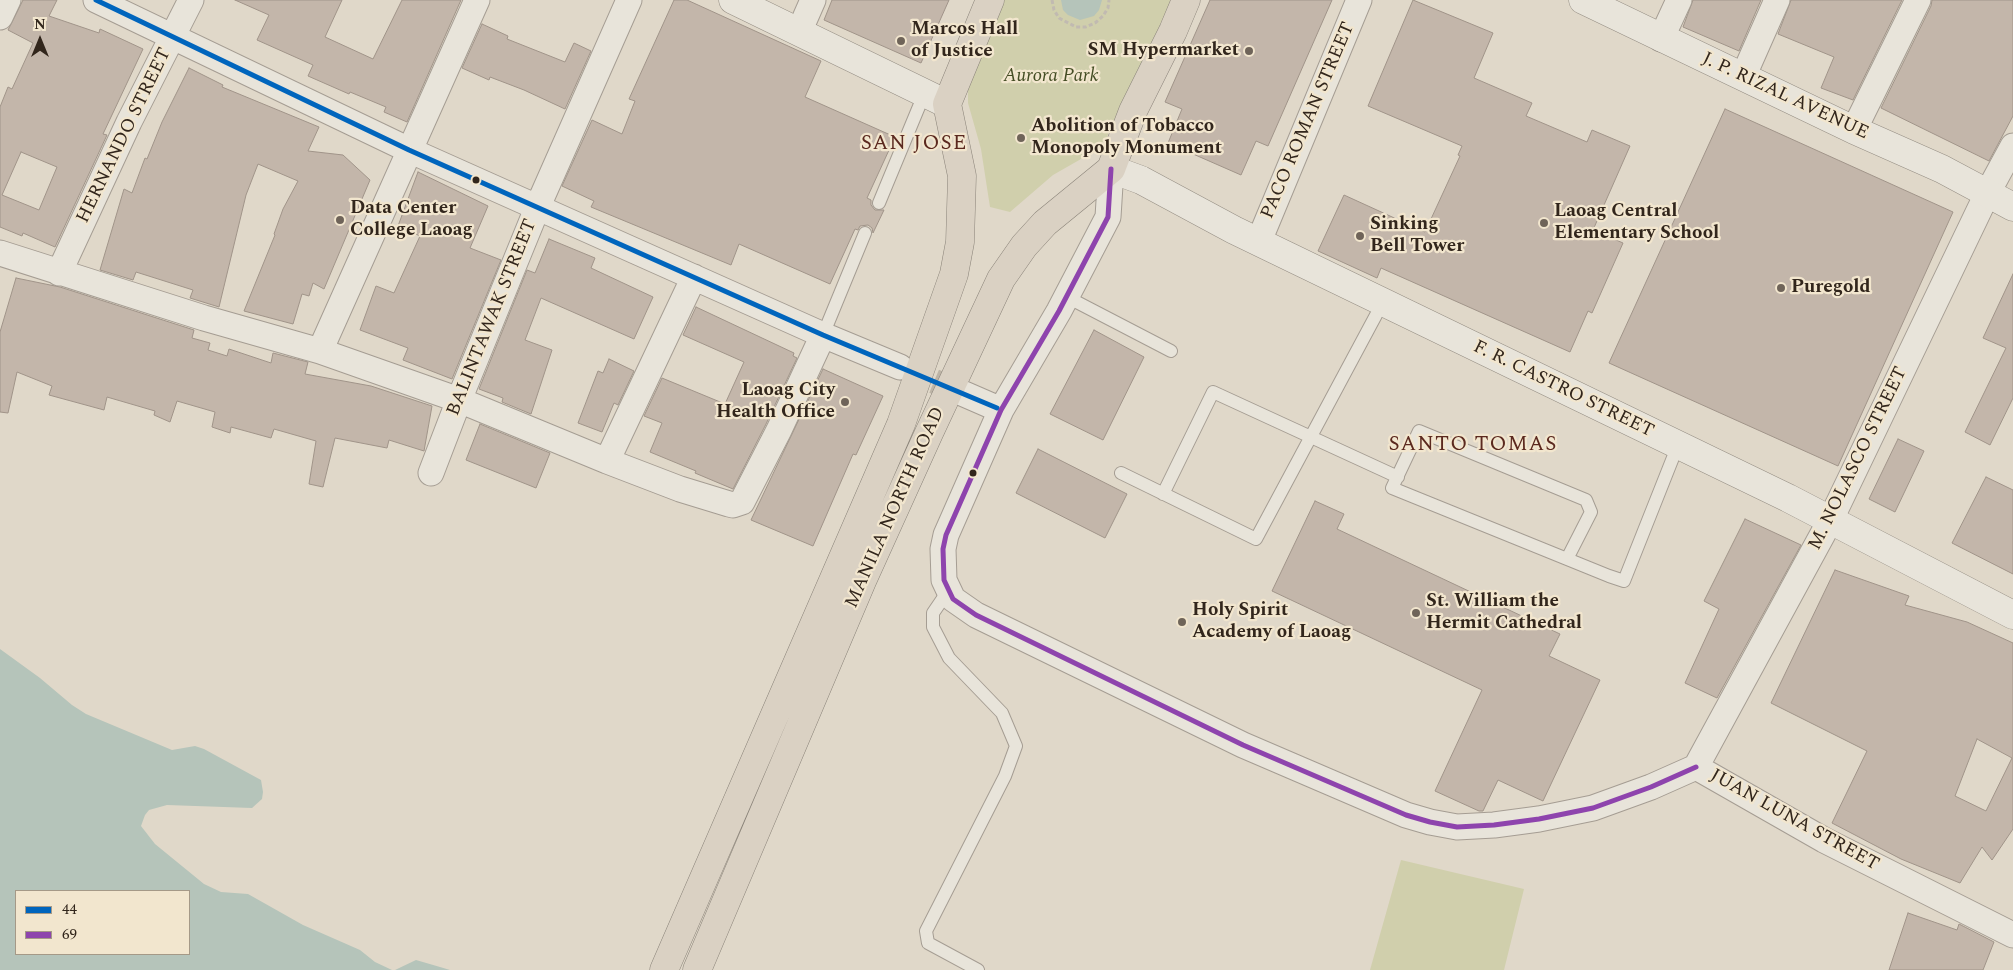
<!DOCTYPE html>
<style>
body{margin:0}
#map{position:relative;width:2013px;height:970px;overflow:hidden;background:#e0d8c9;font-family:Spectral,serif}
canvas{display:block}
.legend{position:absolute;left:15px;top:890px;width:175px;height:65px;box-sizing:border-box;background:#f2e6ce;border:1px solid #a59987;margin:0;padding:6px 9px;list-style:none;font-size:15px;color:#32261c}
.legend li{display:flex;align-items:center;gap:10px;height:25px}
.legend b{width:25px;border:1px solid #a59987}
.north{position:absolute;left:15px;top:15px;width:50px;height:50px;-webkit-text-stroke:4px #f2e6ce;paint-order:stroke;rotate:0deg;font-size:14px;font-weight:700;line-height:20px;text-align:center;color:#32261c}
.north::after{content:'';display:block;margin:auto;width:18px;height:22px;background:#32261c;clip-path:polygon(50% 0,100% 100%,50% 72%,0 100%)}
</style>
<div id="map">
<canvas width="2013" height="970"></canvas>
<ul class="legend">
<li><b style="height:6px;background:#0065bd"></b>44</li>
<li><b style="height:6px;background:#8e44ad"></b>69</li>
</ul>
<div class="north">N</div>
</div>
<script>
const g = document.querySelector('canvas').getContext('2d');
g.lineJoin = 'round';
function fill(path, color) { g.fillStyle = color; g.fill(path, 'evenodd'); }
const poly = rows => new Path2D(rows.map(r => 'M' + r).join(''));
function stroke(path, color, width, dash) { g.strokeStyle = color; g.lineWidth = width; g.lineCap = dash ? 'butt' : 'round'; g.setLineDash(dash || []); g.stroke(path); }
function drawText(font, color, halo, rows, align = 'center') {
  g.font = font + ' Spectral,serif'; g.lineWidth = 4.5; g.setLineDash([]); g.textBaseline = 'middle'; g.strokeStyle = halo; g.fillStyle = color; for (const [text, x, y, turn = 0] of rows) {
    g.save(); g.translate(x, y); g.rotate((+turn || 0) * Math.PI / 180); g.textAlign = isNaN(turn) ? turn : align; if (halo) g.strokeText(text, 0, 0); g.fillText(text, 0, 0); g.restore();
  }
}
const green = poly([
 [1001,0,1172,0,1106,139,1088,155,1053,175,1010,212,990,207,981,149,968,103,968,79],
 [1401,860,1524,889,1504,970,1370,970]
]);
const water = poly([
 [1061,0,1102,0,1099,10,1094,16,1080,20,1068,15,1063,10],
 [0,649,40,678,72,705,86,714,172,750,195,746,204,749,261,780,263,792,262,799,252,808,167,805,149,810,145,815,141,826,155,844,204,884,221,892,248,894,303,925,360,950,375,962,392,970,0,970],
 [16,891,189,891,189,954,16,954],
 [416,960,440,967,450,970,395,970]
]);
const building = poly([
 [23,0,57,0,49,16,99,33,100,29,143,49,103,134,107,135,55,247,23,233,22,236,0,227,0,107,8,87,12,89,33,43,8,30,23,0],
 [21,152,57,167,39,210,2,195,21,152],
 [235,0,342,0,325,37,373,59,402,0,461,0,407,122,384,112,386,107,350,92,349,94,308,76,313,65,257,40,269,15,235,0],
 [674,0,687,0,821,61,805,97,895,137,867,198,871,200,871,205,875,210,884,210,873,233,872,228,868,225,860,226,858,230,855,229,830,284,739,244,731,265,591,207,594,201,562,186,592,120,622,134,635,101,629,99,674,0],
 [832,0,949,0,921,63,824,20,832,0],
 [1210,0,1332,0,1268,146,1256,141,1241,175,1168,143,1182,109,1165,102,1210,0],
 [1413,0,1493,33,1474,78,1532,103,1526,116,1587,142,1592,130,1630,146,1593,230,1623,243,1592,313,1588,311,1570,352,1381,268,1377,278,1318,251,1344,195,1425,232,1460,156,1458,155,1462,146,1368,106,1413,0],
 [1693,0,1761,0,1739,51,1683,27,1693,0],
 [1791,0,1902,0,1853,100,1821,88,1834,57,1778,34,1791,0],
 [1932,0,2013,0,2013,116,1989,161,1881,108,1931,6,1932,0],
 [482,24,508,36,507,39,565,62,574,43,591,51,565,109,524,90,490,77,489,80,462,68,482,24],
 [189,68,223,85,222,87,319,127,308,151,343,155,370,180,324,289,313,283,309,296,302,294,293,324,244,311,275,235,274,234,283,209,298,181,258,164,246,195,219,307,190,298,193,290,136,272,133,280,100,270,124,189,132,193,145,158,147,159,162,122,189,68],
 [1725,109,1953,212,1838,466,1609,363,1725,109],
 [418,172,488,206,470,248,501,260,452,379,403,360,408,348,360,330,376,286,394,293,420,236,398,226,418,172],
 [549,239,595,258,591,268,653,297,634,339,541,298,525,340,552,350,531,414,502,402,503,398,479,389,527,270,535,273,549,239],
 [2013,274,2013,398,1990,445,1965,432,2006,348,1983,338,2013,274],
 [16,278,60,287,194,330,192,338,210,343,208,350,227,356,229,349,271,363,273,353,308,362,305,374,371,386,432,406,424,451,389,440,387,448,335,438,323,487,309,484,316,441,274,429,271,438,231,427,230,433,212,427,215,412,177,401,170,422,154,415,155,411,107,397,104,410,49,395,52,386,17,372,8,413,0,412,0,332,16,278],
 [696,307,794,353,793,356,797,358,766,424,733,489,695,473,696,471,650,452,662,423,644,416,662,378,725,404,744,362,683,335,696,307],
 [1094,330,1144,357,1103,440,1050,414,1094,330],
 [609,359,634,371,618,405,614,403,602,432,578,423,598,371,603,373,609,359],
 [823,369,883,396,856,455,853,454,813,546,751,520,823,369],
 [480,424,550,453,536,488,466,460,480,424],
 [1898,439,1924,451,1895,512,1869,499,1898,439],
 [1038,449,1127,494,1105,538,1016,493,1038,449],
 [1986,477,2013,490,2013,574,1952,543,1986,477],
 [1315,501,1344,514,1337,529,1560,634,1549,656,1600,680,1543,801,1498,780,1483,811,1479,811,1435,791,1482,690,1272,591,1315,501],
 [1745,519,1801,545,1717,698,1685,683,1719,609,1704,601,1745,519],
 [1835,570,1909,596,1905,605,1967,622,2013,643,2013,829,1992,860,1982,847,1960,883,1901,859,1832,823,1867,751,1771,703,1835,570],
 [1977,739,2012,758,1986,811,1955,796,1977,739],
 [1908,913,1957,930,1959,924,1994,942,1983,970,1889,970,1908,913]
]);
const minorTunnel = poly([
 [900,367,955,390]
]);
const path = poly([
 [1052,0,1054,10,1059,18,1076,27,1086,27,1095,23,1103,16,1108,8,1109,0]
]);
const service = poly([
 [879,203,925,92],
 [1067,297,1171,351],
 [823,335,865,233],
 [1121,473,1256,539,1383,302],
 [1163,494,1213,392,1398,477],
 [1567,559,1591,512,1586,500,1419,431,1392,488,1609,576,1624,581,1678,445],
 [948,591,933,613,933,627,949,658,1002,713,1016,746,1005,776,926,931,928,943,978,970]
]);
const minor = poly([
 [96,0,409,150,823,335,900,367],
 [0,17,8,0],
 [799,32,813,0],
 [1661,39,1679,0],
 [1743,77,1777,0],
 [1854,130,1918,0],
 [1111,169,1108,217,1059,311,1001,410,946,535,943,549,944,580,953,599,976,615,1243,745,1406,815,1430,822,1457,827,1494,825,1539,819,1593,808,1651,787,1696,767],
 [1259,241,1359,0],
 [0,253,204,318,320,351,459,400,607,461,694,277],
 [59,273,129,122,191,0],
 [320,351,477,0],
 [955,390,1001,410],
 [607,461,680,489,729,504,733,505,742,502,779,430,823,335],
 [431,473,459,400,538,206,629,0],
 [1696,767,1831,519,1987,194,2013,146],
 [1696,767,1824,840,2013,935]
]);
const secondary = poly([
 [733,0,947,104],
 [1583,0,1854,130,1942,169,2013,207],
 [1111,169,1141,180,1234,230,1788,498,2013,615]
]);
const trunk = poly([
 [664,970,901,424,954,274,960,242,962,176,947,104,990,0],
 [697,970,862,581,929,433,1001,279,1024,246,1045,223,1111,169,1133,111,1173,31,1186,0]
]);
const bus1 = poly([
 [96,0,409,150,823,335,997,408]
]);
const bus2 = poly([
 [1111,169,1108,217,1059,311,1001,410,946,535,943,549,944,580,953,599,976,615,1243,745,1406,815,1430,822,1457,827,1494,825,1539,819,1593,808,1651,787,1696,767]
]);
const markers = [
 [901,41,5,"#6f6459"],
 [1249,51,5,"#6f6459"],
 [1021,138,5,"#6f6459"],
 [476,180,4.5,"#32261c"],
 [340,220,5,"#6f6459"],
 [1544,223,5,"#6f6459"],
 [1360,236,5,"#6f6459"],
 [1781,288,5,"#6f6459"],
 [845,402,5,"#6f6459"],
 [973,473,4.5,"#32261c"],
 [1416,613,5,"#6f6459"],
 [1182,622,5,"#6f6459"]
];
const poiNames = [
 ["Marcos Hall",911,30],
 ["of Justice",911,52],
 ["SM Hypermarket",1239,51,"right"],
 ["Abolition of Tobacco",1031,127],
 ["Monopoly Monument",1031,149],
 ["Data Center",350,209],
 ["College Laoag",350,231],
 ["Laoag Central",1554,212],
 ["Elementary School",1554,234],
 ["Sinking",1370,225],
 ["Bell Tower",1370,247],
 ["Puregold",1791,288],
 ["Laoag City",835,391,"right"],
 ["Health Office",835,413,"right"],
 ["St. William the",1426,602],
 ["Hermit Cathedral",1426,624],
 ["Holy Spirit",1192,611],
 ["Academy of Laoag",1192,633]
];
const parkNames = [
 ["Aurora Park",1051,77]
];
const streetNames = [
 ["J. P. RIZAL AVENUE",1785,97,25],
 ["PACO ROMAN STREET",1309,121,-67],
 ["HERNANDO STREET",125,136,-64],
 ["BALINTAWAK STREET",493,318,-68],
 ["F. R. CASTRO STREET",1563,390,26],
 ["M. NOLASCO STREET",1859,459,-64],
 ["MANILA NORTH ROAD",896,508,-66],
 ["JUAN LUNA STREET",1794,821,29]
];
const quarterNames = [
 ["SAN JOSE",914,145],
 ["SANTO TOMAS",1473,446]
];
fill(green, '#d0cfac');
fill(water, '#b5c4ba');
fill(building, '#c3b6aa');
stroke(building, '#a09489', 1);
stroke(minorTunnel, '#bdb4a6', 25, [25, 12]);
stroke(service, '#a59d93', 14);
stroke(minor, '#a59d93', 27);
stroke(secondary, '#948d83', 29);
stroke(trunk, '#8a8379', 29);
stroke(path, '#c1bab1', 3, [4, 2.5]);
stroke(service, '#e8e4da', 12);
stroke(minor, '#e8e4da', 25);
stroke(secondary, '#e8e4da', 28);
stroke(trunk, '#dad1c3', 28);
stroke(bus1, '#0065bd', 5);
stroke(bus2, '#8e44ad', 5);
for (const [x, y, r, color] of markers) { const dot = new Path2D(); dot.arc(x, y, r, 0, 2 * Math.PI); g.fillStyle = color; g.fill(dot); stroke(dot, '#f2e6ce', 2); }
drawText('bold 19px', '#32261c', '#f2e6ce', poiNames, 'left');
drawText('italic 19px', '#444d24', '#f2e6ce', parkNames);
drawText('19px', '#32261c', '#f2e6ce', streetNames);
g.letterSpacing = '1px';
drawText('21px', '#5b291f', '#f2e6ce', quarterNames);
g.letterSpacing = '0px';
</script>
